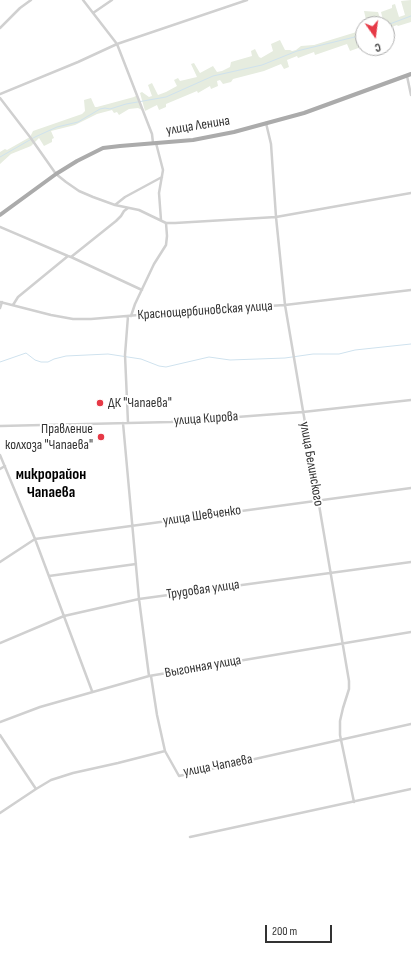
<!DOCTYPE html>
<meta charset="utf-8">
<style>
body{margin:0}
#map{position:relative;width:411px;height:959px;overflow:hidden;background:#fff;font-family:"Sofia Sans Condensed",sans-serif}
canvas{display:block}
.north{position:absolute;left:355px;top:16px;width:40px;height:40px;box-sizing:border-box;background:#fff;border:1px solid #adadad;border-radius:50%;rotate:166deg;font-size:11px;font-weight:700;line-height:16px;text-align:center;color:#333}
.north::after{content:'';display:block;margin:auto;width:14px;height:18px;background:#e63946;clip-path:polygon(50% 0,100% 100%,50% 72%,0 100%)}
.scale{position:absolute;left:265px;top:925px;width:67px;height:18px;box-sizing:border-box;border:2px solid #333;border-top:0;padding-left:5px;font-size:12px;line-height:14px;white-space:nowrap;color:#333;-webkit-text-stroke:3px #fff;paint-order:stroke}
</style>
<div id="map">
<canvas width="411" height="959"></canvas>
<div class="north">С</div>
<div class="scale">200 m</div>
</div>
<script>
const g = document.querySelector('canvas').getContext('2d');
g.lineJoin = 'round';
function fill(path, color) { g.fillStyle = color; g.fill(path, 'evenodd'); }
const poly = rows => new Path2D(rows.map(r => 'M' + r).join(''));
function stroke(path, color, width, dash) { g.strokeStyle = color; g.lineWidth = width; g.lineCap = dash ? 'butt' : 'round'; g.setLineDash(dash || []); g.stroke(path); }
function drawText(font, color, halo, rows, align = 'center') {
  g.font = font + ' "Sofia Sans Condensed",sans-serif'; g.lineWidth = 4; g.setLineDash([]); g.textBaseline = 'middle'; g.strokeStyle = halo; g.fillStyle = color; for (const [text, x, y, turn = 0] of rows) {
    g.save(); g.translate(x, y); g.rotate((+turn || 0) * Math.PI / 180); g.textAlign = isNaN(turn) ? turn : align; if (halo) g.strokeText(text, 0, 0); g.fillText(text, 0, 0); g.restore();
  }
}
const green = poly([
 [411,0,411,22,398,26,397,25,389,28,389,31,387,32,387,24,367,24,364,11,378,12,381,21,383,20,381,12,392,8,392,5,395,4,399,17,405,15,401,1],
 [363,30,363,41,360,43,361,47,350,51,347,44,315,55,314,52,298,58,297,56,287,60,289,67,284,69,281,64,264,71,233,79,231,82,223,84,220,80,217,81,218,86,211,89,210,86,198,93,197,91,166,104,166,107,159,110,157,105,145,111,140,93,142,92,149,97,152,96,148,85,152,83,158,95,166,92,177,86,174,80,178,78,180,81,197,77,191,64,194,63,200,73,213,66,217,72,222,71,230,67,231,62,252,56,251,51,255,49,259,57,261,58,273,51,271,44,280,40,285,50,290,50,292,51,296,50,301,46,314,45],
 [137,95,142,110,138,108,129,109,119,115,117,112,114,113,112,110,97,114,75,125,51,131,54,138,52,139,52,142,44,146,39,138,31,146,11,154,0,164,0,152,5,149,7,150,30,137,33,131,82,114,85,111,84,100,91,98,95,107,97,107,134,97]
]);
const stream = poly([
 [387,25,411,16],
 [0,157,35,137,57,127,78,122,100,109,105,108,110,109,126,104,166,97,213,76,262,65,297,51,363,35],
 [0,362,26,353,35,360,41,362,48,362,54,359,66,356,108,354,141,359,159,366,166,367,209,357,230,360,285,358,313,354,339,354,355,350,411,344]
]);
const minor = poly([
 [83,0,117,44,152,134,153,143],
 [93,13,112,0],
 [0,28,20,8,31,0],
 [407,76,411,95],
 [0,94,78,62,117,44,247,0],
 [0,98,30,137,56,174,66,182,79,191,93,197,115,205,139,210,166,223,175,223,276,217,411,193],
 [266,123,271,144,276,217,285,305,349,681,349,689,343,708,340,721,340,735,354,802],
 [156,143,163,170,159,193,161,220],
 [115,205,125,197,162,177],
 [0,227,68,256,71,257,142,290],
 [71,257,116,221,121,216,124,211,128,208],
 [0,302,51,315,73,319,91,319,186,311,285,305,411,290],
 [13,305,18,297,68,256],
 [0,308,2,302],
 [128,316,125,355,128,423],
 [131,316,135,304,154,264,166,245,167,236,166,223],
 [123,423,139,599,149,676],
 [0,426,171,422,303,412,411,400],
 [0,455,35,539,92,691],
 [0,469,5,466],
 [0,562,35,539,411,488],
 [49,576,136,564],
 [0,643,64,616,139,599,411,562],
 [151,676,157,715,165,751],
 [0,722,40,707,149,676,411,632],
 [0,735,36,789],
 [0,813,36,789,51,780,73,773,118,763,165,751,179,776,411,724],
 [190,837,411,789]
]);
const primary = poly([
 [0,215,56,174,77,161,103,148,120,146,193,140,234,132,304,113,411,74]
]);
const markers = [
 [100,403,4,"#e63946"],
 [101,437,4,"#e63946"]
];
const streetNames = [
 ["улица Ленина",198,126,-9],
 ["Краснощербиновская улица",205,311,-4],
 ["улица Кирова",206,419,-4],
 ["улица Белинского",311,464,80],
 ["улица Шевченко",202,516,-8],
 ["Трудовая улица",203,590,-8],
 ["Выгонная улица",203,667,-10],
 ["улица Чапаева",218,766,-11]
];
const poiNames = [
 ["ДК \"Чапаева\"",108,403],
 ["Правление",93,429,"right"],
 ["колхоза \"Чапаева\"",93,445,"right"]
];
const quarterNames = [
 ["микрорайон",51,475],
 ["Чапаева",51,493]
];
fill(green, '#e6ecdf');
stroke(stream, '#cfe2ee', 1);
stroke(minor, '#d0d0d0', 2.5);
stroke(primary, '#ababab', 4);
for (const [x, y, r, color] of markers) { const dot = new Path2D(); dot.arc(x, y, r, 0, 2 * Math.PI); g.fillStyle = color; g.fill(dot); stroke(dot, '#fff', 1.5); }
drawText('14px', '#333', '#fff', streetNames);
drawText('14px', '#333', '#fff', poiNames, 'left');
drawText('bold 16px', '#000', '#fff', quarterNames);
</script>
